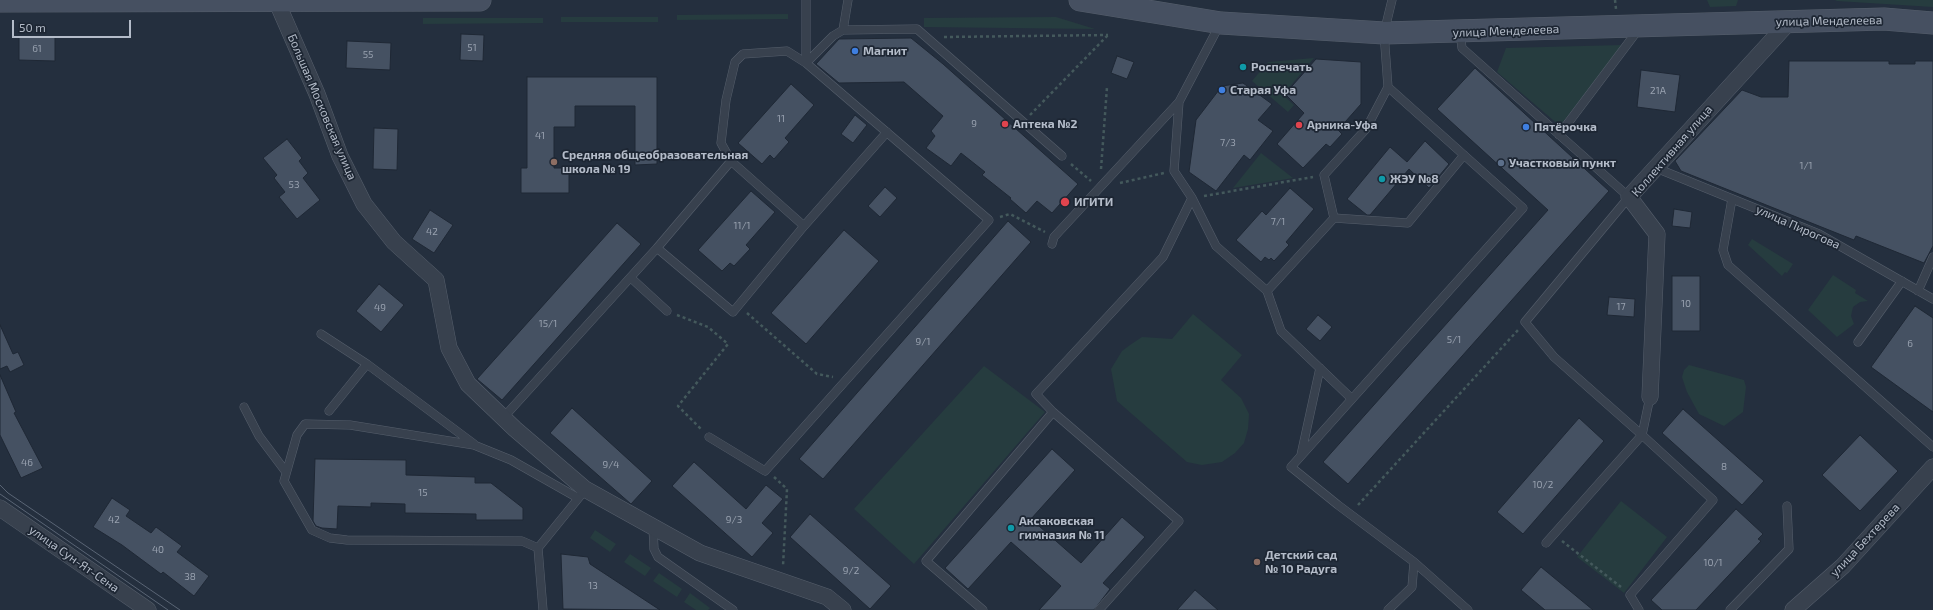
<!DOCTYPE html>
<meta charset="utf-8">
<style>
body{margin:0}
#map{position:relative;width:1933px;height:610px;overflow:hidden;background:#242f3e;font-family:"Exo 2",sans-serif}
canvas{display:block}
.scale{position:absolute;left:12px;top:20px;width:119px;height:18px;box-sizing:border-box;border:2px solid #b4bcc9;border-top:0;padding-left:5px;font-size:12px;line-height:14px;white-space:nowrap;color:#b4bcc9;-webkit-text-stroke:3px #1d2633;paint-order:stroke}
</style>
<div id="map">
<canvas width="1933" height="610"></canvas>
<div class="scale">50 m</div>
</div>
<script>
const g = document.querySelector('canvas').getContext('2d');
g.lineJoin = 'round';
function fill(path, color) { g.fillStyle = color; g.fill(path, 'evenodd'); }
const poly = rows => new Path2D(rows.map(r => 'M' + r).join(''));
function stroke(path, color, width, dash) { g.strokeStyle = color; g.lineWidth = width; g.lineCap = dash ? 'butt' : 'round'; g.setLineDash(dash || []); g.stroke(path); }
function drawText(font, color, halo, rows, align = 'center') {
  g.font = font + ' "Exo 2",sans-serif'; g.lineWidth = 3.5; g.setLineDash([]); g.textBaseline = 'middle'; g.strokeStyle = halo; g.fillStyle = color; for (const [text, x, y, turn = 0] of rows) {
    g.save(); g.translate(x, y); g.rotate((+turn || 0) * Math.PI / 180); g.textAlign = isNaN(turn) ? turn : align; if (halo) g.strokeText(text, 0, 0); g.fillText(text, 0, 0); g.restore();
  }
}
const green = poly([
 [1707,0,1738,0,1736,6,1710,7],
 [1835,0,1933,0,1933,7,1837,1],
 [788,14,788,19,677,20,677,15],
 [561,17,658,17,658,22,561,22],
 [1056,17,1095,29,924,27,924,18],
 [423,18,543,18,543,23,423,24],
 [1622,45,1560,126,1497,72,1506,48],
 [1314,58,1283,95,1294,105,1288,112,1252,81,1268,62],
 [1261,153,1293,178,1233,188],
 [1752,239,1793,264,1787,273,1785,272,1782,276,1748,245],
 [1833,275,1856,290,1855,293,1868,301,1860,302,1853,307,1851,316,1854,324,1837,337,1808,310],
 [1193,314,1242,355,1221,380,1241,398,1249,414,1248,429,1244,443,1235,453,1222,462,1202,465,1187,462,1117,401,1111,369,1122,351,1130,345,1142,337,1172,339],
 [1689,365,1744,380,1746,387,1743,412,1724,426,1699,414,1687,392,1682,377,1684,370],
 [984,366,1045,412,914,564,854,509],
 [1621,501,1667,537,1624,593,1577,557],
 [595,530,616,544,610,552,590,538],
 [630,554,651,568,645,576,624,562],
 [659,573,682,589,677,597,653,581],
 [690,593,710,608,708,610,696,610,684,602]
]);
const building = poly([
 [461,34,484,35,483,61,460,60,461,34],
 [19,37,55,37,55,61,19,60,19,37],
 [911,38,943,64,1078,184,1052,213,1037,201,1026,213,1010,199,1011,198,982,175,985,172,961,153,951,166,926,148,935,136,931,131,943,116,904,82,839,83,816,64,839,39,911,38],
 [347,41,391,43,390,70,346,68,347,41],
 [1117,56,1134,62,1127,79,1111,73,1117,56],
 [1316,59,1361,62,1361,104,1338,130,1342,134,1330,147,1326,144,1303,168,1277,144,1304,113,1285,94,1316,59],
 [1789,61,1889,61,1889,64,1915,64,1915,61,1933,61,1933,246,1924,263,1856,236,1854,240,1681,171,1675,161,1742,90,1761,97,1788,97,1789,61],
 [1475,68,1609,191,1348,484,1323,462,1548,210,1437,109,1475,68],
 [1641,70,1680,75,1675,112,1637,107,1641,70],
 [527,77,657,77,657,164,635,165,635,106,575,106,575,127,554,127,554,168,569,168,569,193,521,193,521,168,527,168,527,77],
 [1243,83,1272,104,1258,120,1273,131,1250,160,1244,155,1216,191,1189,172,1196,120,1222,86,1243,83],
 [791,84,814,105,785,138,789,142,774,159,770,155,762,164,738,143,791,84],
 [855,115,867,125,853,143,841,134,855,115],
 [374,128,398,129,397,170,373,169,374,128],
 [287,139,302,158,299,161,308,173,303,178,320,200,297,219,279,197,285,192,274,178,277,175,263,158,287,139],
 [1425,141,1449,164,1429,188,1409,169,1370,215,1367,215,1347,199,1390,147,1407,162,1425,141],
 [885,187,897,198,880,217,868,206,885,187],
 [1290,188,1314,209,1286,242,1289,245,1274,261,1271,258,1269,260,1265,257,1261,262,1236,240,1262,211,1266,215,1290,188],
 [751,191,775,212,746,245,750,249,734,266,730,263,722,271,698,250,751,191],
 [1674,209,1692,212,1690,228,1672,226,1674,209],
 [430,210,453,225,434,253,412,239,430,210],
 [1008,221,1031,242,823,479,799,459,1008,221],
 [617,223,641,244,502,400,477,379,617,223],
 [844,230,879,261,806,344,771,313,844,230],
 [1672,276,1700,276,1700,331,1672,331,1672,276],
 [379,284,404,305,381,332,356,311,379,284],
 [1609,297,1635,299,1634,317,1607,315,1609,297],
 [1915,306,1933,318,1933,412,1871,367,1915,306],
 [1318,315,1332,327,1320,341,1306,329,1318,315],
 [0,325,13,354,18,352,24,365,10,372,7,366,0,369,0,325],
 [0,375,16,412,14,413,43,468,21,478,0,435,0,375],
 [572,408,652,481,631,504,550,433,572,408],
 [1683,409,1764,481,1742,505,1662,433,1683,409],
 [1579,418,1604,441,1523,534,1497,512,1579,418],
 [1860,435,1898,471,1860,511,1822,475,1860,435],
 [1052,449,1075,470,1031,519,1081,563,1122,517,1145,537,1103,583,1110,589,1094,610,1039,610,1061,586,1011,542,968,589,945,568,1052,449],
 [315,459,406,460,406,475,475,477,475,483,491,483,523,508,523,520,476,520,476,514,405,513,405,504,371,503,371,507,338,506,337,529,322,528,316,526,313,521,315,459],
 [694,462,746,509,766,485,783,499,762,523,773,533,752,557,672,486,694,462],
 [112,498,130,510,126,516,151,533,156,527,182,546,177,552,209,576,194,596,163,572,161,574,122,545,93,527,112,498],
 [1736,509,1763,534,1758,539,1761,541,1696,610,1662,610,1651,600,1736,509],
 [810,514,891,586,870,609,790,537,810,514],
 [561,554,588,557,590,564,660,610,563,609,561,554],
 [1541,567,1593,610,1545,610,1521,590,1541,567],
 [1195,590,1218,610,1177,610,1195,590]
]);
const path = poly([
 [1615,0,1616,9],
 [944,37,1108,35],
 [1030,115,1108,35],
 [1071,164,1091,181],
 [1101,169,1107,87],
 [1120,183,1164,173],
 [1204,196,1313,177],
 [1000,217,1010,214,1045,232],
 [747,313,817,374,833,377],
 [677,315,708,327,728,344,678,406,701,429],
 [774,477,787,489,783,566],
 [1358,505,1518,330],
 [1562,541,1621,587]
]);
const service = poly([
 [1220,24,1179,102,1174,171,1192,198,1216,246,1267,291,1334,218,1324,175,1366,129,1388,87],
 [843,30,848,0],
 [1460,32,1462,48,1629,197,1525,322,1554,357,1642,435,1650,397],
 [1559,135,1638,30],
 [731,161,804,226],
 [1656,168,1819,234,1933,299],
 [1732,199,1723,250,1728,265,1933,447],
 [1334,218,1408,223,1464,155],
 [1052,244,1054,237,1179,102],
 [657,248,733,312,804,226,887,132],
 [631,278,667,311],
 [1267,291,1281,331,1352,399],
 [1918,291,1933,257],
 [321,334,367,364,474,444],
 [1858,342,1902,281],
 [244,407,259,436,286,472],
 [329,411,367,364],
 [503,418,657,248,731,161,721,143,726,100,735,62,743,54,787,51,806,63,833,36,843,30,917,29,1062,156],
 [709,437,765,471,989,220,806,63,806,0],
 [1301,455,1320,368],
 [653,527,654,549,658,557,733,610],
 [1546,543,1642,435,1713,500,1630,595,1639,610],
 [538,548,522,541,347,540,330,538,312,530,284,481,297,435,305,424,350,425,474,445,511,460,578,498],
 [1414,562,1468,610],
 [543,610,538,548,581,495],
 [983,610,926,561,1053,412],
 [1099,610,1179,521,1053,412,1036,394,1163,257,1192,198],
 [1388,610,1412,587,1414,562,1338,505,1291,467,1523,208,1388,87,1384,33,1392,0],
 [1730,610,1789,549,1787,506]
]);
const minor = poly([
 [276,0,317,94,340,156,364,204,394,242,436,280,449,348,468,384,515,429,585,489,700,553,827,597,843,610],
 [1650,397,1657,234,1629,197,1789,22],
 [0,508,148,610],
 [1793,610,1843,566,1933,467]
]);
const secondary = poly([
 [1080,0,1221,23,1384,33,1884,19,1933,23],
 [0,1,480,0]
]);
const tram = poly([
 [0,485,8,493,180,610],
 [0,494,168,610]
]);
const markers = [
 [855,51,4,"#3f7fe0"],
 [1243,67,4,"#0f9aa8"],
 [1222,90,4,"#3f7fe0"],
 [1005,124,4,"#e0444e"],
 [1299,125,4,"#e0444e"],
 [1526,127,4,"#3f7fe0"],
 [554,162,4,"#8d6e63"],
 [1501,163,4,"#5c6f8a"],
 [1382,179,4,"#0f9aa8"],
 [1065,202,5,"#e0444e"],
 [1011,528,4,"#0f9aa8"],
 [1257,562,4,"#8d6e63"]
];
const numberNames = [
 ["51",472,48],
 ["61",37,49],
 ["55",368,55],
 ["21А",1658,91],
 ["11",781,119],
 ["9",974,124],
 ["41",540,136],
 ["7/3",1228,143],
 ["1/1",1806,166],
 ["53",294,185],
 ["7/1",1278,222],
 ["11/1",742,226],
 ["42",432,232],
 ["10",1686,304],
 ["17",1621,307],
 ["49",380,308],
 ["15/1",548,324],
 ["5/1",1454,340],
 ["9/1",923,342],
 ["6",1910,344],
 ["46",27,463],
 ["9/4",611,465],
 ["8",1724,467],
 ["10/2",1543,485],
 ["15",423,493],
 ["42",114,520],
 ["9/3",734,520],
 ["40",158,550],
 ["10/1",1713,563],
 ["9/2",851,571],
 ["38",190,577],
 ["13",593,586]
];
const streetNames = [
 ["улица Менделеева",1829,21,-1],
 ["улица Менделеева",1506,31,-2],
 ["Большая Московская улица",322,107,67],
 ["Коллективная улица",1672,151,-49],
 ["улица Пирогова",1798,227,24],
 ["улица Бехтерева",1865,540,-47],
 ["улица Сун-Ят-Сена",74,559,35]
];
const poiNames = [
 ["Магнит",863,51],
 ["Роспечать",1251,67],
 ["Старая Уфа",1230,90],
 ["Аптека №2",1013,124],
 ["Арника-Уфа",1307,125],
 ["Пятёрочка",1534,127],
 ["Средняя общеобразовательная",562,155],
 ["школа № 19",562,169],
 ["Участковый пункт",1509,163],
 ["ЖЭУ №8",1390,179],
 ["ИГИТИ",1074,202],
 ["Аксаковская",1019,521],
 ["гимназия № 11",1019,535],
 ["Детский сад",1265,555],
 ["№ 10 Радуга",1265,569]
];
fill(green, '#263c3f');
fill(building, '#455162');
stroke(building, '#1f2835', 1);
stroke(service, '#565f6c', 9);
stroke(minor, '#565f6c', 17);
stroke(secondary, '#565f6c', 23);
stroke(path, '#44595c', 2.5, [3, 3]);
stroke(service, '#38414e', 8);
stroke(minor, '#38414e', 16);
stroke(secondary, '#465061', 22);
stroke(tram, '#5a6575', 1);
for (const [x, y, r, color] of markers) { const dot = new Path2D(); dot.arc(x, y, r, 0, 2 * Math.PI); g.fillStyle = color; g.fill(dot); stroke(dot, '#1d2633', 1.5); }
drawText('10px', '#98a1af', null, numberNames);
drawText('12px', '#b4bcc9', '#1d2633', streetNames);
drawText('bold 12px', '#b4bcc9', '#1d2633', poiNames, 'left');
</script>
